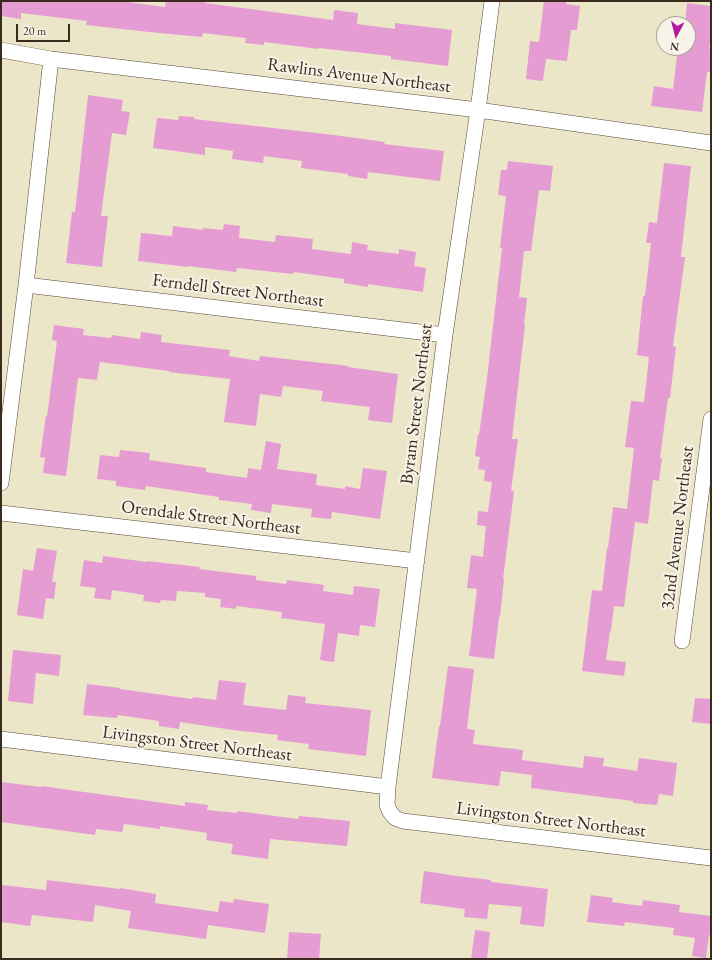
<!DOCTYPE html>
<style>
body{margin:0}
#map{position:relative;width:712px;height:960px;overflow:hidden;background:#ece6c9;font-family:"EB Garamond",serif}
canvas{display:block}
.frame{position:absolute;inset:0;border:2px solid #3b2a1e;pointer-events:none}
.north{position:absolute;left:656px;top:16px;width:40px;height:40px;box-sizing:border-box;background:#f7f3e8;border:1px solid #aca397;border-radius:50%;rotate:187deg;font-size:11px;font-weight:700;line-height:16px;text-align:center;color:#3b2a1e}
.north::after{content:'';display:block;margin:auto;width:14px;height:18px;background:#b5179e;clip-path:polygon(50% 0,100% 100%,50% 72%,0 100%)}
.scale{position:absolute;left:16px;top:24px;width:54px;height:18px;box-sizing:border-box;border:2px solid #3b2a1e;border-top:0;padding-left:5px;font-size:12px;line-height:14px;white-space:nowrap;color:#3b2a1e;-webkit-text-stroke:3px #f7f3e8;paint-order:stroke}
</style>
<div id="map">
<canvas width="712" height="960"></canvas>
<div class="frame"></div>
<div class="north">N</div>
<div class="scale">20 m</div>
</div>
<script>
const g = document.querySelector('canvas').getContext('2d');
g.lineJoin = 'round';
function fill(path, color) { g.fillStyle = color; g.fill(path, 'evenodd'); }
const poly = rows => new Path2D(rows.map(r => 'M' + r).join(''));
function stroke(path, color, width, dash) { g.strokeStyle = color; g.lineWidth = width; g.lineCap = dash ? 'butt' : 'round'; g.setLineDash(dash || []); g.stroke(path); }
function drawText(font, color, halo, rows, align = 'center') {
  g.font = font + ' "EB Garamond",serif'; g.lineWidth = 4; g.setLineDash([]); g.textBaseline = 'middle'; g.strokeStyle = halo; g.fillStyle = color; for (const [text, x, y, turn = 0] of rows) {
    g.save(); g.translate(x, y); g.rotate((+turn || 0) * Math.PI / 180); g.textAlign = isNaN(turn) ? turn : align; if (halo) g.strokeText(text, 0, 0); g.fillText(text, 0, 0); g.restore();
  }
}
const building = poly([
 [1,1,119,1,165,7,166,1,206,1,205,3,333,20,334,10,358,13,357,24,395,29,395,23,452,30,448,66,391,59,391,56,319,48,319,49,264,42,264,45,245,43,246,38,203,33,202,37,149,32,86,25,87,21,21,13,21,19,1,16],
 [544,1,566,1,566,4,580,6,577,30,571,30,567,61,546,59,543,81,526,79,530,41,539,42],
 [687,3,711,6,711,34,709,49,711,49,711,72,707,72,702,112,651,106,654,86,673,89,678,48,688,48,688,24,685,24],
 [88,95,123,100,121,111,130,112,126,135,112,133,101,216,108,216,102,267,66,263,72,212,75,212],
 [179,116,194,117,194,119,334,135,385,142,384,144,444,151,440,181,368,172,367,179,348,176,348,174,301,168,302,161,264,156,263,163,232,159,233,151,205,147,205,155,153,148,157,118,178,120],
 [508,161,553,166,550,191,539,190,531,251,524,251,519,297,527,298,524,325,525,325,512,439,518,439,511,491,514,491,503,579,504,579,500,617,499,617,494,659,469,656,477,589,467,588,471,555,483,557,486,526,477,525,478,511,488,512,492,482,484,481,485,470,478,469,480,457,475,456,478,434,479,435,487,378,502,248,500,248,506,196,498,195,501,170,507,170],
 [664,163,691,166,681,257,685,257,673,346,676,347,670,398,668,398,660,458,662,458,659,481,653,480,648,524,635,522,624,607,614,606,611,631,610,631,606,660,626,662,624,676,582,671,592,590,602,591,607,548,608,548,613,507,627,509,634,448,625,447,631,401,644,402,649,357,637,355,643,296,645,296,651,243,646,243,649,222,657,223],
 [224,224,240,226,239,238,275,242,276,235,313,239,312,249,351,254,352,242,368,245,367,250,399,254,399,249,416,252,414,266,426,268,423,292,368,284,368,287,344,283,344,279,294,272,293,274,237,268,236,272,188,266,188,267,138,261,141,233,172,236,173,226,203,230,203,228,223,230],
 [54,325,84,329,83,335,111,338,112,335,140,339,141,332,162,335,161,342,230,350,229,356,259,361,260,356,349,366,348,367,398,374,392,423,368,420,370,407,321,401,323,391,283,386,281,397,260,394,256,426,224,422,230,379,169,372,169,371,100,362,97,380,78,378,66,476,43,473,45,458,40,457,46,416,47,416,57,341,52,340],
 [266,441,281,444,277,469,317,474,316,485,345,489,345,486,360,489,363,468,387,471,380,519,332,512,331,519,311,517,312,509,272,504,271,513,251,510,252,504,219,500,219,497,146,486,145,490,116,486,116,481,97,479,100,455,119,457,120,450,150,453,149,460,206,468,206,472,247,478,248,468,261,470],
 [37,548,57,551,52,582,56,582,54,599,46,598,43,619,17,615,23,569,33,571],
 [103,556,147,562,147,561,200,567,199,569,256,576,256,580,286,584,287,580,324,585,323,591,353,595,354,586,380,589,375,627,360,625,359,636,338,633,334,662,320,660,325,624,281,618,282,612,236,606,236,609,220,607,221,599,205,597,205,593,177,591,176,601,161,600,160,603,143,601,144,595,112,590,111,600,94,598,96,588,80,586,84,560,102,563],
 [13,650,61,655,59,676,36,673,33,704,8,701],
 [448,666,474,669,467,729,475,730,473,744,523,750,522,760,583,768,584,756,604,758,603,766,637,771,639,758,677,763,673,796,659,794,657,805,633,803,633,801,531,788,532,775,501,771,499,786,432,778,439,726,440,726],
 [219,680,246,683,243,705,286,710,288,695,306,697,305,703,371,710,366,756,308,749,309,744,277,740,278,735,233,730,180,722,179,729,159,726,159,721,118,715,117,718,83,715,87,684,120,688,120,689,192,699,193,697,216,700],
 [695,698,711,699,711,724,692,722],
 [1,782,41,787,41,786,185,806,185,802,208,805,207,810,237,813,237,811,298,819,299,816,350,821,347,846,270,839,268,859,231,854,233,844,206,840,207,833,160,826,160,829,124,824,122,832,96,829,95,835,1,822],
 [424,871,457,876,491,880,491,882,548,889,544,927,520,924,522,907,489,904,487,919,464,917,465,909,420,903],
 [47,880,120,889,120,888,156,894,155,903,218,912,220,901,233,903,234,899,269,904,265,933,208,925,206,939,128,928,131,911,95,905,93,922,32,915,30,926,1,922,1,885,46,890],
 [591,895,613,898,612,902,642,906,643,900,680,905,679,912,711,916,711,935,709,935,706,958,692,956,695,938,673,935,674,928,625,922,624,926,587,922],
 [475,930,490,932,487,959,471,959],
 [289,932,321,934,319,959,287,959]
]);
const minor = poly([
 [492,1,478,110,445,335,388,787,387,805,390,812,395,818,403,821,711,858],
 [1,50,51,59,478,110,711,143],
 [26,285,445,335],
 [1,483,26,285,51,59],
 [1,513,417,561],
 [682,641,711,419],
 [1,739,388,787]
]);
const streetNames = [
 ["Rawlins Avenue Northeast",359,76,7],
 ["Ferndell Street Northeast",238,291,7],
 ["Byram Street Northeast",417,404,-83],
 ["Orendale Street Northeast",211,518,7],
 ["32nd Avenue Northeast",678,528,-83],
 ["Livingston Street Northeast",197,744,7],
 ["Livingston Street Northeast",551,820,7]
];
fill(building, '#e49cd3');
stroke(minor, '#564638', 16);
stroke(minor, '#fff', 15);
drawText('18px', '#3b2a1e', '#f7f3e8', streetNames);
</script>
